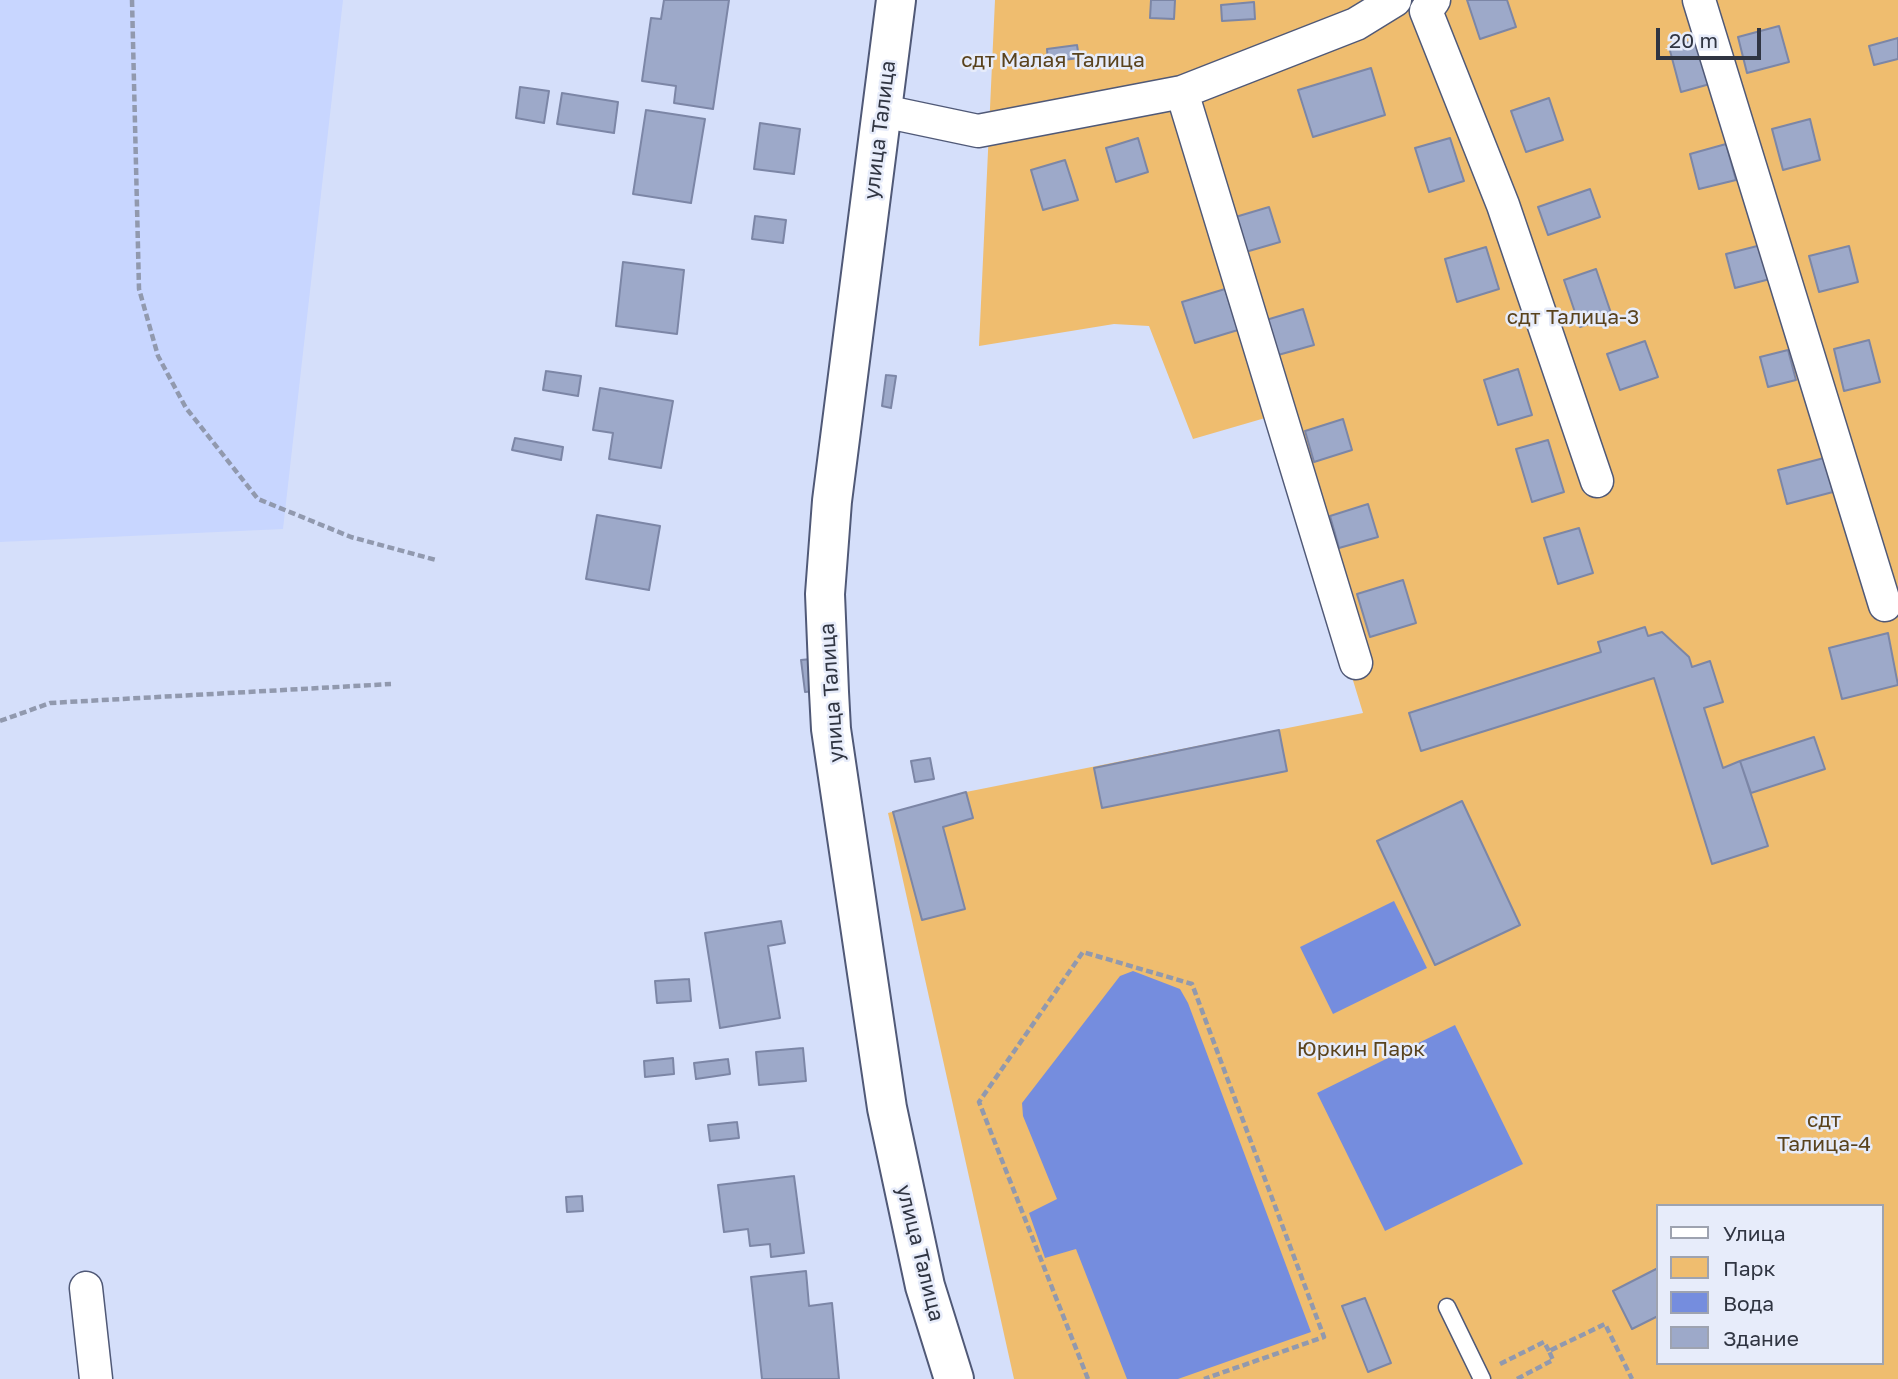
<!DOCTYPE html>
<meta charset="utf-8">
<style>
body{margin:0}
#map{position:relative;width:1898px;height:1379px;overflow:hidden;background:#d5dffa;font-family:"Golos Text",sans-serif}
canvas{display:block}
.legend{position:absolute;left:1656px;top:1204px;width:228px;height:161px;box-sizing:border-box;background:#e7ecfa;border:2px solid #9ea3b0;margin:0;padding:9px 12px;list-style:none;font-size:21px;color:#303542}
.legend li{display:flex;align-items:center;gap:14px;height:35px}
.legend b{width:35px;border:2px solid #9ea3b0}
.scale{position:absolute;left:1656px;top:28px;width:105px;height:32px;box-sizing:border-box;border:4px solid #303542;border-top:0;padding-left:9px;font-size:21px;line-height:24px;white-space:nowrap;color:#303542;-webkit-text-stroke:5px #e7ecfa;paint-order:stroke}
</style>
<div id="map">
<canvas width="1898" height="1379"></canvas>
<ul class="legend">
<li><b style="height:9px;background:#fff"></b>Улица</li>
<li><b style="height:19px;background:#efbd6f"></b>Парк</li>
<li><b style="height:19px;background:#758dde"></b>Вода</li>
<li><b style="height:19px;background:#9da9c9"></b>Здание</li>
</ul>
<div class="scale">20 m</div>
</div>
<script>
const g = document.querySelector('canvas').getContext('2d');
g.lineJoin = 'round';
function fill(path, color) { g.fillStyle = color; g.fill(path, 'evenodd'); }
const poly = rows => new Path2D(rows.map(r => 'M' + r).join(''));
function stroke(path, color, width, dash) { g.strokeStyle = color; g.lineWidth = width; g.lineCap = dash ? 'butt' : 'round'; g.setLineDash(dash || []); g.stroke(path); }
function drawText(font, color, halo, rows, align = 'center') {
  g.font = font + ' "Golos Text",sans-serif'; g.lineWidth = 5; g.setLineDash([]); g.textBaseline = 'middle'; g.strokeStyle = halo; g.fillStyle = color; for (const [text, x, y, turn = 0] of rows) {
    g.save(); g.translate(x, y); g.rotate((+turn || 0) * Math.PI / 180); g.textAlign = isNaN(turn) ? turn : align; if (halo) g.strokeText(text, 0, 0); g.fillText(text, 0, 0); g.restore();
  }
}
const built = poly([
 [0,0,343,0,283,529,0,542]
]);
const green = poly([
 [995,0,1898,0,1898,1379,1014,1379,888,813,966,792,1363,713,1272,416,1193,439,1149,326,1114,324,979,346],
 [1658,1206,1882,1206,1882,1363,1658,1363]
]);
const water = poly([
 [1394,901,1427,968,1333,1014,1300,947],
 [1133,971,1180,989,1188,1003,1311,1332,1178,1379,1127,1379,1076,1249,1045,1258,1029,1213,1057,1199,1023,1116,1022,1103,1120,976],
 [1455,1025,1523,1164,1385,1231,1317,1093]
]);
const building = poly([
 [664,0,729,0,713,109,674,103,676,86,642,81,651,18,661,19,664,0],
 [1151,0,1175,0,1174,19,1150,18,1151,0],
 [1467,0,1507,0,1516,27,1480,39,1467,0],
 [1254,2,1255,19,1222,21,1221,5,1254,2],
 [1779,26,1789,62,1747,73,1738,37,1779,26],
 [1898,38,1898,59,1874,65,1869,46,1898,38],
 [1698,40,1710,84,1681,92,1669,47,1698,40],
 [1077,45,1079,58,1048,62,1047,49,1077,45],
 [1371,68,1385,115,1313,137,1298,90,1371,68],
 [520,87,549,91,544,123,516,118,520,87],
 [562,93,618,102,614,133,557,124,562,93],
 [1549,98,1563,140,1526,152,1511,111,1549,98],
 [646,110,705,119,691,203,633,194,646,110],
 [1810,119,1820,160,1783,170,1772,129,1810,119],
 [760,123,800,129,794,174,754,169,760,123],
 [1138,138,1148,172,1116,182,1106,148,1138,138],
 [1450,138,1464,181,1429,192,1415,148,1450,138],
 [1726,144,1736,180,1699,189,1690,154,1726,144],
 [1065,160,1078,200,1043,210,1031,170,1065,160],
 [1590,189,1600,217,1548,235,1538,207,1590,189],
 [1269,207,1280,242,1242,253,1232,218,1269,207],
 [755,216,786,220,783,243,752,239,755,216],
 [1765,244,1774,278,1735,288,1726,254,1765,244],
 [1849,246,1858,282,1819,292,1809,256,1849,246],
 [1486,247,1499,289,1457,302,1445,259,1486,247],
 [623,262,684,270,677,334,616,326,623,262],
 [1596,269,1612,316,1580,327,1564,280,1596,269],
 [1225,289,1238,330,1195,343,1182,302,1225,289],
 [1303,309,1314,345,1278,355,1266,320,1303,309],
 [1869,340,1880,382,1844,391,1834,349,1869,340],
 [1645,341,1658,377,1620,390,1607,354,1645,341],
 [1788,350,1796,380,1768,387,1760,357,1788,350],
 [1518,369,1532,415,1498,425,1484,380,1518,369],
 [546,371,581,376,578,396,543,390,546,371],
 [886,375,896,376,891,408,882,406,886,375],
 [600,388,673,401,661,468,609,459,613,433,593,430,600,388],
 [1343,419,1352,450,1314,462,1305,431,1343,419],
 [515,438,563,447,561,460,512,450,515,438],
 [1548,440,1564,492,1532,502,1516,449,1548,440],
 [1824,458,1833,492,1787,504,1778,470,1824,458],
 [1368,504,1378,537,1339,548,1330,516,1368,504],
 [597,515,660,526,649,590,586,579,597,515],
 [1579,528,1593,573,1558,584,1544,538,1579,528],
 [1403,580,1416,623,1370,637,1357,594,1403,580],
 [1645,627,1648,636,1662,632,1689,657,1692,667,1710,661,1723,702,1704,708,1723,768,1740,761,1768,846,1712,864,1654,678,1421,751,1409,713,1601,652,1598,642,1645,627],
 [1888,633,1898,685,1842,699,1829,648,1888,633],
 [811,659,815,691,805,692,801,660,811,659],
 [1279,730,1287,771,1102,808,1094,768,1279,730],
 [1814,737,1825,769,1751,793,1740,761,1814,737],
 [930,758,934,779,915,782,911,761,930,758],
 [966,792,973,818,943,827,965,909,922,920,893,812,966,792],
 [1462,801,1520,925,1435,965,1377,841,1462,801],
 [781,921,785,943,768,946,780,1018,720,1028,705,933,781,921],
 [689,979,691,1001,657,1003,655,981,689,979],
 [803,1048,806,1081,759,1085,756,1052,803,1048],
 [673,1058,674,1074,645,1077,644,1061,673,1058],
 [728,1059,730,1074,696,1079,694,1063,728,1059],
 [737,1122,739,1138,710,1141,708,1125,737,1122],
 [794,1176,804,1253,771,1257,770,1244,750,1246,748,1229,724,1232,718,1185,794,1176],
 [582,1196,583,1211,567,1212,566,1197,582,1196],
 [1658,1268,1658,1316,1632,1329,1613,1291,1658,1268],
 [806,1271,809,1306,832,1303,839,1379,762,1379,751,1277,806,1271],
 [1365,1298,1391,1363,1368,1372,1342,1306,1365,1298]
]);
const path = poly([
 [132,0,139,289,158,356,186,408,258,499,351,537,436,560],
 [0,721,50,703,391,684],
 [1500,1364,1544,1342,1549,1351],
 [1088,1379,979,1102,1083,952,1192,984,1324,1337,1204,1379],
 [1517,1379,1553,1360,1549,1351,1605,1324,1632,1379]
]);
const lane = poly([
 [1447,1307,1482,1379]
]);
const street = poly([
 [1434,0,1426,11,1503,205,1597,481],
 [1699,0,1885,605],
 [1182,92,1356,663],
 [883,111,978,131,1182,92,1356,24,1395,0],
 [86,1288,96,1379]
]);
const secondary = poly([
 [896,0,832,501,825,594,829,692,831,729,887,1108,925,1286,954,1379]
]);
const parkNames = [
 ["сдт Малая Талица",1053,60],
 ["сдт Талица-3",1573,317],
 ["Юркин Парк",1361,1049],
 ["сдт",1824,1120],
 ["Талица-4",1824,1144]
];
const streetNames = [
 ["улица Талица",880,130,-83],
 ["улица Талица",832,693,-94],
 ["улица Талица",920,1253,76]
];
fill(built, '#c8d6ff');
fill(green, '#efbd6f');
fill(water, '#758dde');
fill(building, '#9da9c9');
stroke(building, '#7c86a6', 2);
stroke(lane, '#505977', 19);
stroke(street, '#505977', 35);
stroke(secondary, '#505977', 42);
stroke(path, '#9199ae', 4.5, [7, 3.5]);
stroke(lane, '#fff', 16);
stroke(street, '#fff', 32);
stroke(secondary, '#fff', 38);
drawText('21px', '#5a431d', '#e7ecfa', parkNames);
drawText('21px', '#303542', '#e7ecfa', streetNames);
</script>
